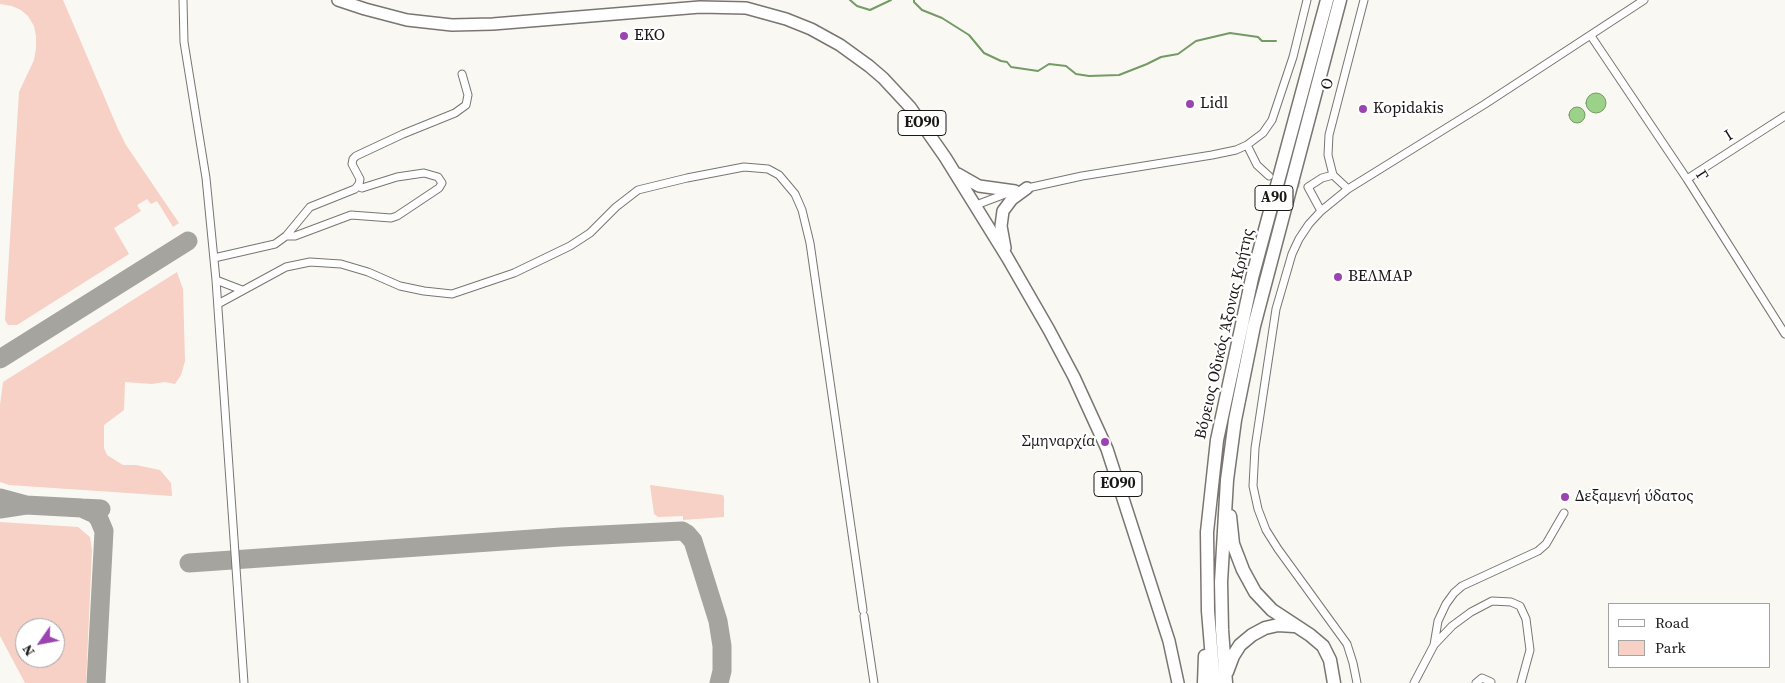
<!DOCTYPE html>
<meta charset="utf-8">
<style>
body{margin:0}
#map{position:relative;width:1785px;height:683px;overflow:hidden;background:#faf8f2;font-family:"Source Serif 4",serif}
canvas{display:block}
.legend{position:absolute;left:1608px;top:603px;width:162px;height:65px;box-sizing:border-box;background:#fff;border:1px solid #a3a3a2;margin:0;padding:6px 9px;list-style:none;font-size:15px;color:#191816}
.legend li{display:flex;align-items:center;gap:10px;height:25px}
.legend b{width:25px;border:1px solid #a3a3a2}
.north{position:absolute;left:15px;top:618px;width:50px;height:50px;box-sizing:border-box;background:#fff;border:1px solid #a3a3a2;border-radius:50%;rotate:237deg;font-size:14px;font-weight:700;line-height:20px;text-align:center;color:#191816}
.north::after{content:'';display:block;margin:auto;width:18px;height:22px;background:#9b44b1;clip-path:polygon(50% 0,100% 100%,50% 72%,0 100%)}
</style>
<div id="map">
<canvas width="1785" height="683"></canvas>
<ul class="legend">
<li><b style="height:6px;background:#fff"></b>Road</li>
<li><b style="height:14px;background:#f7d0c6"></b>Park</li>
</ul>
<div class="north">N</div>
</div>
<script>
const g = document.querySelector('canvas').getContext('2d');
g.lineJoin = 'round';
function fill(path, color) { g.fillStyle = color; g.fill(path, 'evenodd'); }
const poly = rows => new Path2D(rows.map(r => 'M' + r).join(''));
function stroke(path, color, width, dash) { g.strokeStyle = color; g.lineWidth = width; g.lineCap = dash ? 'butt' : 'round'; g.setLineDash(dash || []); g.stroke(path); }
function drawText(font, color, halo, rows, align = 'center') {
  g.font = font + ' "Source Serif 4",serif'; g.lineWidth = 4.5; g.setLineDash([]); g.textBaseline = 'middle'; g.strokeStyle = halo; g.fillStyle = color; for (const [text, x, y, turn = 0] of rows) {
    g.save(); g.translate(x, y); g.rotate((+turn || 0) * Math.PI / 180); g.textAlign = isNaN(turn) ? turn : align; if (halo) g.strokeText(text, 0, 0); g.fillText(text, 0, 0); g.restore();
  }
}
const green = poly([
 [0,0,63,0,118,129,126,145,179,223,173,227,157,201,151,204,147,199,137,205,141,211,114,228,129,254,17,325,8,325,5,320,19,92,34,60,36,48,36,36,34,26,28,16,21,10,12,6,0,4],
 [177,272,183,289,185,361,181,375,175,384,165,382,152,384,125,382,124,410,104,425,104,448,107,455,123,465,136,465,160,470,171,483,172,496,9,485,0,482,0,405,3,382],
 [650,485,723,495,724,498,724,517,683,520,683,516,658,517,654,514],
 [0,522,78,527,90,537,92,550,86,683,25,683,0,636],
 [25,628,55,628,55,658,25,658]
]);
const water = poly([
 '1586 103a10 10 0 1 1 20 0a10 10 0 1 1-20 0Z',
 '1569 115a8 8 0 1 1 16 0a8 8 0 1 1-16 0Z'
]);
const stream = poly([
 [850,0,857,6,870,10,891,0],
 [914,0,914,2,922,10,942,18,969,35,984,53,1001,61,1007,62,1011,67,1038,71,1049,64,1066,66,1076,74,1089,76,1119,75,1147,64,1161,57,1178,54,1196,41,1230,33,1258,37,1262,41,1276,41]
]);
const taxiway = poly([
 [0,359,188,241],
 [0,498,26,505,0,509],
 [26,505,82,508],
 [189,563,561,537,682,531,687,534,693,541,718,621,722,646,722,671,719,683],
 [96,683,104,531,99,519,95,514,82,508,101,509]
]);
const streetTunnel = poly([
 [1276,178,1300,185]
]);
const street = poly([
 [183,0,184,42,206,178,216,280,244,683],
 [1591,36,1687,179,1785,334],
 [1247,145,1257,165,1269,176],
 [1333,175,1328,155,1329,135,1364,0],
 [1333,175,1348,189],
 [1687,179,1785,116],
 [1023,189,1082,176,1212,155,1236,150,1247,145,1263,133,1272,120,1293,57,1307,0],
 [976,205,1008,193],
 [1321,211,1308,187,1322,178,1333,175],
 [286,236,295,236,351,215,391,218,397,216,439,188,442,183,438,177,424,173,397,177,362,188,358,186],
 [214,258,275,244,286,236,310,207,355,189,359,184,360,179,352,164,353,159,356,156,403,134,455,113,466,105,468,95,462,74],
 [216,280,242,290],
 [218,304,286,267,310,262,341,264,368,272,400,286,424,291,452,294,514,273,570,246,590,233,616,207,638,190,687,178,744,167,768,169,779,175,795,194,802,210,810,243,863,610],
 [864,616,874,683],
 [1434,645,1438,621,1446,604,1454,593,1462,586,1538,551,1546,544,1564,513],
 [1357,683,1353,663,1347,644,1278,549,1266,530,1258,509,1253,486,1255,448,1276,309,1292,254,1299,239,1309,224,1321,211,1348,189,1485,104,1644,0],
 [1414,683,1434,645,1452,626,1471,612,1492,601,1511,602,1520,606,1526,619,1530,650,1521,683],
 [1476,683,1482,678,1491,682]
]);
const primary = poly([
 [338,0,365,9,407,20,452,25,493,24,700,7,746,8,786,19,811,29,840,45,869,66,883,78,910,107,945,157,1007,257,1049,330,1074,377,1107,449,1169,641,1178,683],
 [958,174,979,186,1015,191],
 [1005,248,1001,226,1003,211,1012,199,1027,188]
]);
const highway = poly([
 [1230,516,1233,544,1243,570,1255,592,1272,610,1310,635,1323,646,1330,660,1334,683],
 [1227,672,1233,656,1240,645,1252,635,1265,628,1278,625,1294,626],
 [1204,683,1205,656],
 [1214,683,1208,611,1207,532,1217,440,1252,278,1327,0],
 [1226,683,1222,630,1221,582,1227,480,1235,420,1254,326,1340,0]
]);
const markers = [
 [624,36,5,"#9b44b1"],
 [1190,104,5,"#9b44b1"],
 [1363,109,5,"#9b44b1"],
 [1338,277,5,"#9b44b1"],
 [1105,442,5,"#9b44b1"],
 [1565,497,5,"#9b44b1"]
];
const shields = [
 [922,123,48],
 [1274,198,38],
 [1118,484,48]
];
const shieldNames = [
 ["ΕΟ90",922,123],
 ["Α90",1274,198],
 ["ΕΟ90",1118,484]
];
const poiNames = [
 ["EKO",634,36],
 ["Lidl",1200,104],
 ["Kopidakis",1373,109],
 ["ΒΕΛΜΑΡ",1348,277],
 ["Σμηναρχία",1095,442,"right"],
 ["Δεξαμενή ύδατος",1575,497]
];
const streetNames = [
 ["Ο",1328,84,-75],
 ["Ι",1729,136,-32],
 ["Γ",1701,176,58],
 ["Βόρειος Οδικός Άξονας Κρήτης",1225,334,-77]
];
fill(green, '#f7d0c6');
fill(water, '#9bd189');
stroke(water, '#749a66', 1);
stroke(stream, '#749a66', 2);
stroke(taxiway, '#a5a49f', 19);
stroke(streetTunnel, '#d8d6d1', 7, [7, 3.5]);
stroke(street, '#797672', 9);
stroke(primary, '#797672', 14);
stroke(highway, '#797672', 15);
stroke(street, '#fff', 7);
stroke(primary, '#fff', 11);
stroke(highway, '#fff', 12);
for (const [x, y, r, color] of markers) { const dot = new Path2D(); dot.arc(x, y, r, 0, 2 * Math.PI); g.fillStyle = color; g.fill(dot); stroke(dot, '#fff', 2); }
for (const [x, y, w] of shields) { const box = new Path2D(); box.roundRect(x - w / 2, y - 12.5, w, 25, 4); g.fillStyle = '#fff'; g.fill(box); stroke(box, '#191816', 1); }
drawText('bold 15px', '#191816', null, shieldNames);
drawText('16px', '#191816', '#fff', poiNames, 'left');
drawText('16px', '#191816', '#fff', streetNames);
</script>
